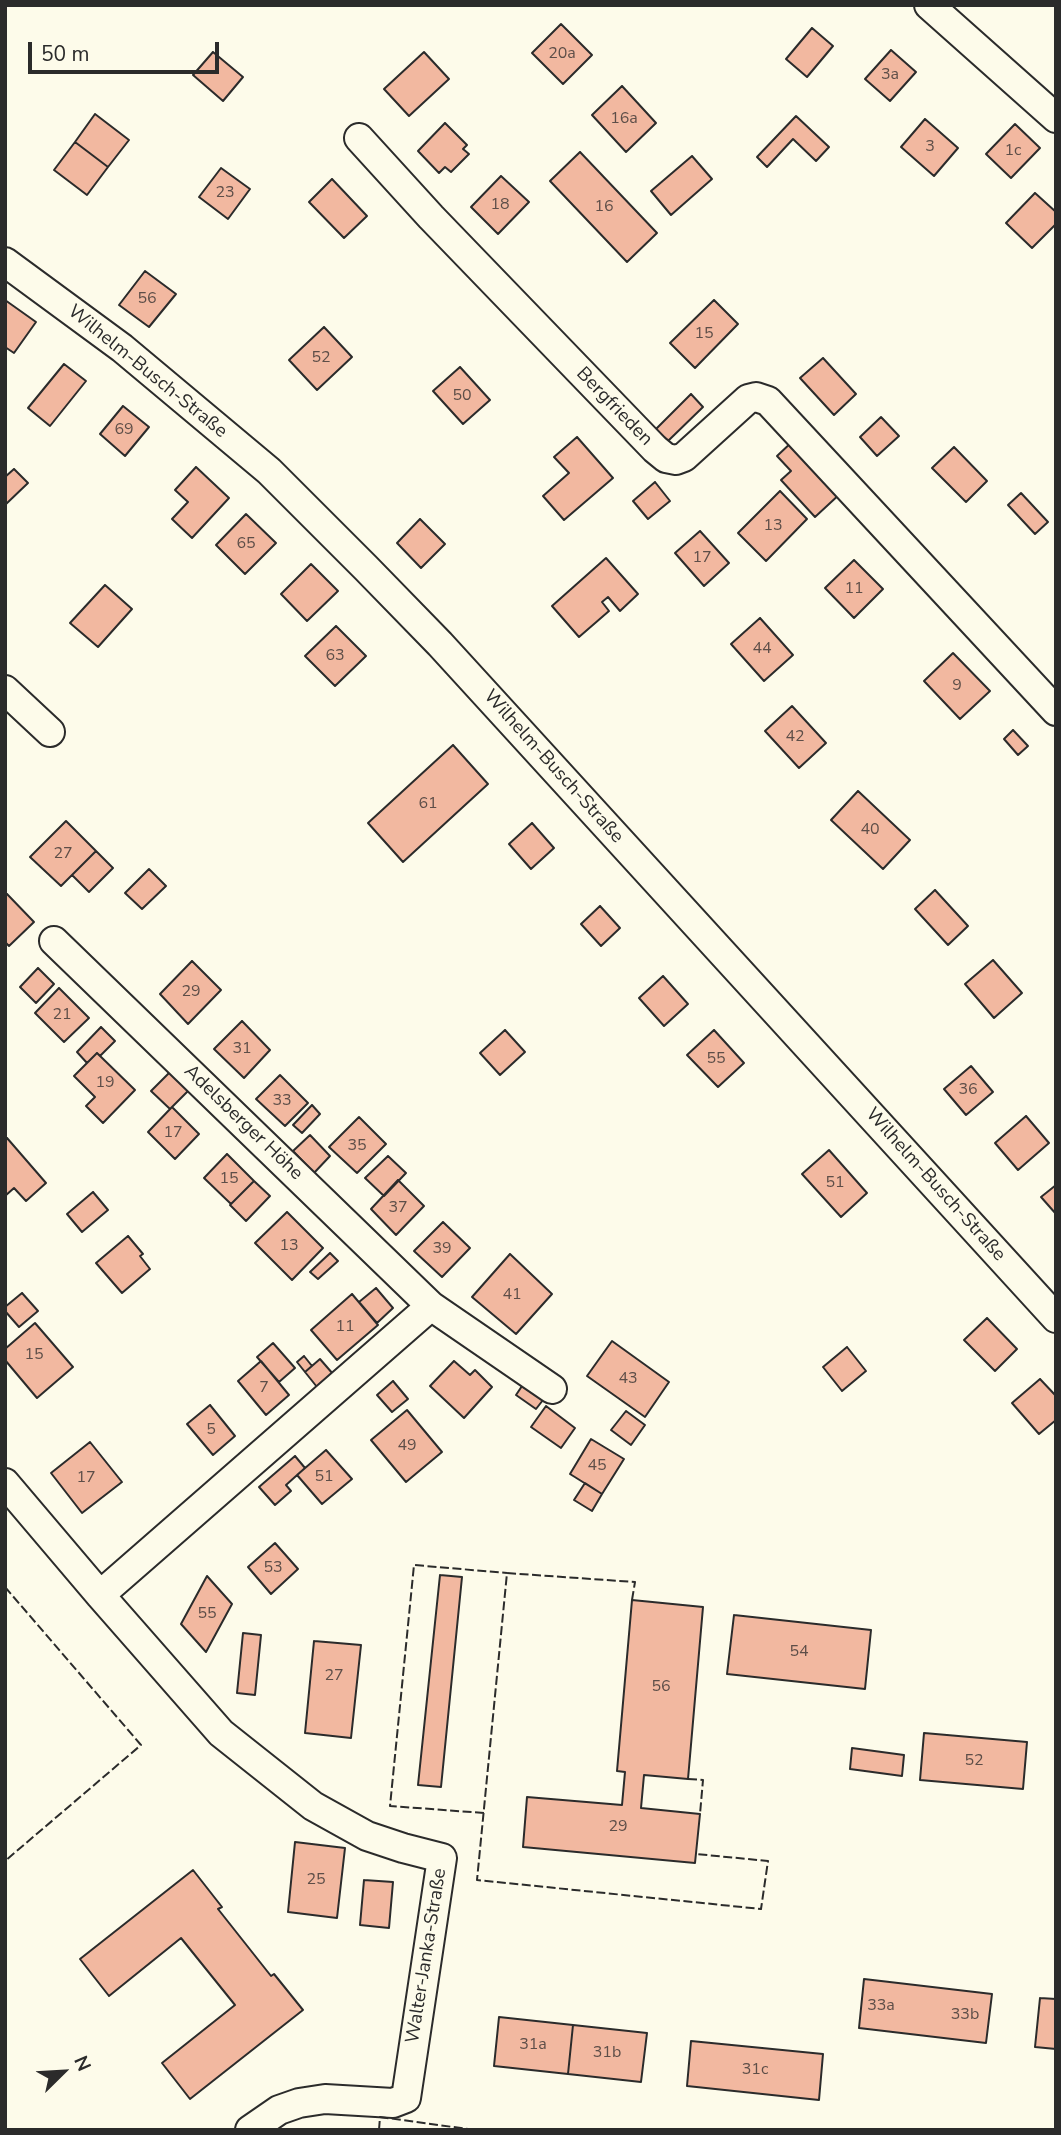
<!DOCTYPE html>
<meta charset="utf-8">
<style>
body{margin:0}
#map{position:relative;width:1061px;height:2135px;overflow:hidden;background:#fdfbea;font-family:"Nunito Sans",sans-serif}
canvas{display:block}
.frame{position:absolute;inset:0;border:7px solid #2b2b2b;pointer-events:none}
.north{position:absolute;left:28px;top:2037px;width:70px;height:70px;-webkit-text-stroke:5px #fdfbea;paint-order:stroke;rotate:66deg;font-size:19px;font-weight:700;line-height:28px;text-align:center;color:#2b2b2b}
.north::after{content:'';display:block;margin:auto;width:24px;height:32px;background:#2b2b2b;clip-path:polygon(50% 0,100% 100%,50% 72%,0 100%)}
.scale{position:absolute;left:28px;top:42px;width:191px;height:32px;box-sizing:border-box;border:4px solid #2b2b2b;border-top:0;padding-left:9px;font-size:21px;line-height:24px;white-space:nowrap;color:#2b2b2b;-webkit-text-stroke:5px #fdfbea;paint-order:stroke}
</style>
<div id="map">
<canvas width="1061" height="2135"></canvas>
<div class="frame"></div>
<div class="north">N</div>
<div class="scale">50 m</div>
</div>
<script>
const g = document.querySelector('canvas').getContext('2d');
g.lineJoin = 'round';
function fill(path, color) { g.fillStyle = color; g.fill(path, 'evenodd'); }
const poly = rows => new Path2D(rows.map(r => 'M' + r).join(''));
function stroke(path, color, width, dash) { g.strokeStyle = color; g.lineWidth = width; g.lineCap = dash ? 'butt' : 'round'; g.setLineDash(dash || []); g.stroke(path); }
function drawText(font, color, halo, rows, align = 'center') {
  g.font = font + ' "Nunito Sans",sans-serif'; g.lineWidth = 5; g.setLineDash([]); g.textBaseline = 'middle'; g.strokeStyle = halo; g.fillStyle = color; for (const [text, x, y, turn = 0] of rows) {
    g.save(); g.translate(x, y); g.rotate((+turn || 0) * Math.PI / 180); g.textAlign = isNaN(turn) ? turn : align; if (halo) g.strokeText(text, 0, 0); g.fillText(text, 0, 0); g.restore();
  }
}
const building = poly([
 [561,24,592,55,563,84,532,53,561,24],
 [812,28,833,46,807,77,786,59,812,28],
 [891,50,916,72,890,101,865,79,891,50],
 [213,52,243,77,223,101,193,75,213,52],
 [424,52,449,79,409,116,384,89,424,52],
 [622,86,656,123,626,152,592,115,622,86],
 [95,114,129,140,108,167,75,142,95,114],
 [796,116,829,147,816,161,793,139,767,167,757,157,796,116],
 [925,119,958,148,934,176,901,147,925,119],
 [445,123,467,145,463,149,469,154,451,172,445,167,439,173,418,151,445,123],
 [1015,124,1040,148,1011,178,986,154,1015,124],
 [75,142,108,167,87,195,54,170,75,142],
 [580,152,657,233,627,262,550,181,580,152],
 [692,156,712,179,671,215,651,191,692,156],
 [221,168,250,189,228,219,199,197,221,168],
 [501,176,529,202,498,234,471,207,501,176],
 [332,179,367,216,344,238,309,202,332,179],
 [1035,193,1056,212,1056,224,1032,248,1006,223,1035,193],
 [145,271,176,294,149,327,119,305,145,271],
 [5,300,36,322,14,353,5,347,5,300],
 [714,300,738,324,695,368,670,343,714,300],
 [324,327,352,357,317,390,289,360,324,327],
 [823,358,856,394,834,415,800,378,823,358],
 [64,364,86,381,50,426,28,408,64,364],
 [460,367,490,400,463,424,433,391,460,367],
 [691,394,703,407,668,441,656,429,691,394],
 [123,406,149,427,125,456,100,434,123,406],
 [881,417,899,436,877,456,860,437,881,417],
 [577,437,613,478,564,520,543,496,569,473,554,457,577,437],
 [794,440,842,492,815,517,781,480,791,471,777,456,794,440],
 [954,447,987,481,966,502,932,468,954,447],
 [196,467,229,498,192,538,172,519,188,502,175,490,196,467],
 [14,469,28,483,5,505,5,477,14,469],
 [655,482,670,501,648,519,633,501,655,482],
 [780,491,807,519,766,561,738,533,780,491],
 [1021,493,1048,522,1035,534,1008,505,1021,493],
 [246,514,276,543,245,574,216,545,246,514],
 [420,519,445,544,421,568,397,543,420,519],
 [700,531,729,563,704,586,675,553,700,531],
 [606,558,638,594,620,611,608,597,602,602,609,611,579,637,552,606,606,558],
 [854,560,883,589,854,618,825,588,854,560],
 [311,564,338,591,307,621,281,594,311,564],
 [105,585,132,609,98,647,70,623,105,585],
 [760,618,793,655,764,681,731,644,760,618],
 [336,626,366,656,335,686,305,656,336,626],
 [953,653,990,691,960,719,924,681,953,653],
 [792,706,826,743,799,768,765,731,792,706],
 [1013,730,1028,746,1018,755,1004,739,1013,730],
 [453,745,488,784,403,862,368,823,453,745],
 [858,791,910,840,883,869,831,820,858,791],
 [66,821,96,851,61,886,30,857,66,821],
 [532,823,554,848,531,869,509,844,532,823],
 [96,851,113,868,89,892,72,875,96,851],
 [149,869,166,886,142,909,125,893,149,869],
 [935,890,968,926,948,945,915,909,935,890],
 [7,894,34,922,9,946,5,942,5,896,7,894],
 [600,906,620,928,601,946,581,924,600,906],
 [993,960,1022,993,994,1018,965,984,993,960],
 [192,961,221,990,188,1024,160,994,192,961],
 [38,968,54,984,36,1003,20,987,38,968],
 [663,976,688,1004,664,1026,639,998,663,976],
 [59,988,89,1018,64,1042,35,1013,59,988],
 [242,1021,270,1050,244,1078,214,1049,242,1021],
 [101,1027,115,1041,100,1056,97,1053,87,1063,77,1052,101,1027],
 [505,1030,525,1052,500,1075,480,1053,505,1030],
 [714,1030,744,1063,718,1087,687,1055,714,1030],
 [97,1053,135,1090,103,1123,86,1106,95,1097,74,1076,97,1053],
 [971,1066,993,1092,966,1115,944,1089,971,1066],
 [170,1072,189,1090,170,1109,151,1091,170,1072],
 [280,1075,308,1103,285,1126,256,1099,280,1075],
 [312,1105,320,1114,302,1133,293,1125,312,1105],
 [172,1107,199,1134,175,1159,148,1132,172,1107],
 [1026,1116,1049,1143,1018,1170,995,1143,1026,1116],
 [359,1117,386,1144,357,1173,329,1147,359,1117],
 [310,1135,330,1156,314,1173,293,1151,310,1135],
 [7,1138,46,1183,26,1201,14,1188,5,1196,5,1140,7,1138],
 [829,1150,867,1193,841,1217,802,1174,829,1150],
 [227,1154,254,1181,231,1204,204,1178,227,1154],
 [388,1156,406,1173,384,1196,365,1178,388,1156],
 [398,1180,424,1206,396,1235,371,1209,398,1180],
 [254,1181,270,1196,246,1221,230,1205,254,1181],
 [1056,1185,1056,1214,1041,1197,1056,1185],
 [93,1192,108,1210,82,1232,67,1214,93,1192],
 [287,1212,323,1248,292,1280,255,1243,287,1212],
 [443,1222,470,1248,442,1277,414,1251,443,1222],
 [128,1236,143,1254,140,1256,150,1269,122,1293,96,1263,128,1236],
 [330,1253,338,1261,318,1279,310,1272,330,1253],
 [510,1254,552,1294,516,1334,472,1297,510,1254],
 [376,1288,393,1308,377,1323,359,1302,376,1288],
 [22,1293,38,1311,19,1327,5,1311,5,1307,22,1293],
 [352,1294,378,1325,337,1360,311,1330,352,1294],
 [987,1318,1017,1349,995,1371,964,1340,987,1318],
 [35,1323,73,1367,37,1398,5,1360,5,1349,35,1323],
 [612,1341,669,1382,645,1417,587,1376,612,1341],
 [273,1343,295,1368,279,1382,257,1357,273,1343],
 [847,1347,866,1371,842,1391,823,1367,847,1347],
 [304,1356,312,1366,305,1372,297,1362,304,1356],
 [320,1359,333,1374,317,1387,305,1372,320,1359],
 [261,1361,289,1395,266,1415,238,1381,261,1361],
 [454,1361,470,1375,475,1370,492,1387,464,1418,430,1386,454,1361],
 [1040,1379,1056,1396,1056,1420,1039,1434,1012,1403,1040,1379],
 [393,1381,408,1399,392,1412,377,1395,393,1381],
 [522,1386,543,1400,536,1409,516,1395,522,1386],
 [210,1405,235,1436,213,1455,187,1424,210,1405],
 [546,1406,575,1428,561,1448,531,1427,546,1406],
 [407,1410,442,1452,406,1482,371,1440,407,1410],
 [626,1411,645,1425,631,1445,611,1430,626,1411],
 [591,1439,624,1459,602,1494,570,1474,591,1439],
 [90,1442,122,1482,82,1513,51,1473,90,1442],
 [326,1450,352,1479,322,1504,297,1475,326,1450],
 [295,1456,305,1468,286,1485,291,1491,275,1505,259,1487,295,1456],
 [585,1483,602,1494,592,1511,574,1500,585,1483],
 [275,1543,298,1569,271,1594,248,1567,275,1543],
 [440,1575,462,1577,441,1787,418,1785,440,1575],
 [207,1576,232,1604,206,1652,181,1624,207,1576],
 [632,1600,703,1607,688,1779,644,1775,641,1808,700,1814,695,1863,523,1847,527,1797,622,1805,625,1772,617,1771,632,1600],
 [734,1615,871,1630,865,1689,727,1674,734,1615],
 [243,1633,261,1635,255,1695,237,1693,243,1633],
 [314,1641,361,1645,351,1738,305,1733,314,1641],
 [924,1733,1027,1742,1023,1789,920,1780,924,1733],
 [852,1748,904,1755,902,1776,850,1769,852,1748],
 [295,1842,345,1848,337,1918,288,1912,295,1842],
 [193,1870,222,1907,218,1909,271,1976,274,1974,303,2010,190,2099,162,2063,235,2005,181,1938,109,1996,80,1959,193,1870],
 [364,1880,393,1882,389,1928,360,1925,364,1880],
 [864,1979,992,1994,986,2043,859,2028,864,1979],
 [1040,1998,1056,1999,1056,2049,1035,2047,1040,1998],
 [499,2017,573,2025,568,2074,494,2066,499,2017],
 [573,2025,647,2033,641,2082,568,2074,573,2025],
 [691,2041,823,2054,819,2100,687,2086,691,2041]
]);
const minor = poly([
 [929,5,1056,118],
 [359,138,431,217,655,449,666,458,676,460,684,457,748,399,756,397,768,401,1056,711],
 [5,262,122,348,269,471,366,568,440,644,1056,1318],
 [5,690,50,732],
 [54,941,431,1306,552,1389],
 [5,1483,100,1595,221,1733,313,1806,367,1836,403,1848,442,1858,406,2098,393,2103,325,2099,299,2103,279,2110,250,2130],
 [100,1595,431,1306]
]);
const fence = poly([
 [5,1587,141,1745,5,1861],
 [632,1600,635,1582,507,1573,477,1880,761,1909,768,1861,696,1854],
 [688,1779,703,1780,700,1814],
 [484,1813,390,1806,414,1565,507,1573],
 [379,2130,380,2117,475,2130]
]);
const numberNames = [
 ["20a",562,54],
 ["3a",890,75],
 ["16a",624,119],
 ["3",930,147],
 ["1c",1013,151],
 ["23",225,193],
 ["18",500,205],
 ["16",604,207],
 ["56",147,299],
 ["15",704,334],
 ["52",321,358],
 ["50",462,396],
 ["69",124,430],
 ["13",773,526],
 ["65",246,544],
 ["17",702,558],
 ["11",854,589],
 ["44",762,649],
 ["63",335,656],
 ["9",957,686],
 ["42",795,737],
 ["61",428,804],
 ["40",870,830],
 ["27",63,854],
 ["29",191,992],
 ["21",62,1015],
 ["31",242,1049],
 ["55",716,1059],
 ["19",105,1083],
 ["36",968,1090],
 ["33",282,1101],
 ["17",173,1133],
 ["35",357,1146],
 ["15",229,1179],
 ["51",835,1183],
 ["37",398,1208],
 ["13",289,1246],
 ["39",442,1249],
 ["41",512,1295],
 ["11",345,1327],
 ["15",34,1355],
 ["43",628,1379],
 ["7",264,1388],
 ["5",211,1430],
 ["49",407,1446],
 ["45",597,1466],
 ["51",324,1477],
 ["17",86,1478],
 ["53",273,1568],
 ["55",207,1614],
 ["54",799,1652],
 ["27",334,1676],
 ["56",661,1687],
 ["52",974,1761],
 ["29",618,1827],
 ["25",316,1880],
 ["33a",881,2006],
 ["33b",965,2015],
 ["31a",533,2045],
 ["31b",607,2053],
 ["31c",755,2070]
];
const streetNames = [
 ["Wilhelm-Busch-Straße",147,372,39],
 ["Bergfrieden",614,407,46],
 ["Wilhelm-Busch-Straße",553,767,48],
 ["Adelsberger Höhe",243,1123,44],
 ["Wilhelm-Busch-Straße",935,1185,48],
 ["Walter-Janka-Straße",427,1956,-81]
];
fill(building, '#f2b8a0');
stroke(building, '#2b2b2b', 2);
stroke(minor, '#2b2b2b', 32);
stroke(minor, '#fdfbea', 28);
stroke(fence, '#2b2b2b', 2, [9, 3.5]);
drawText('16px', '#5d4e48', null, numberNames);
drawText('19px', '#2b2b2b', '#fdfbea', streetNames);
</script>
